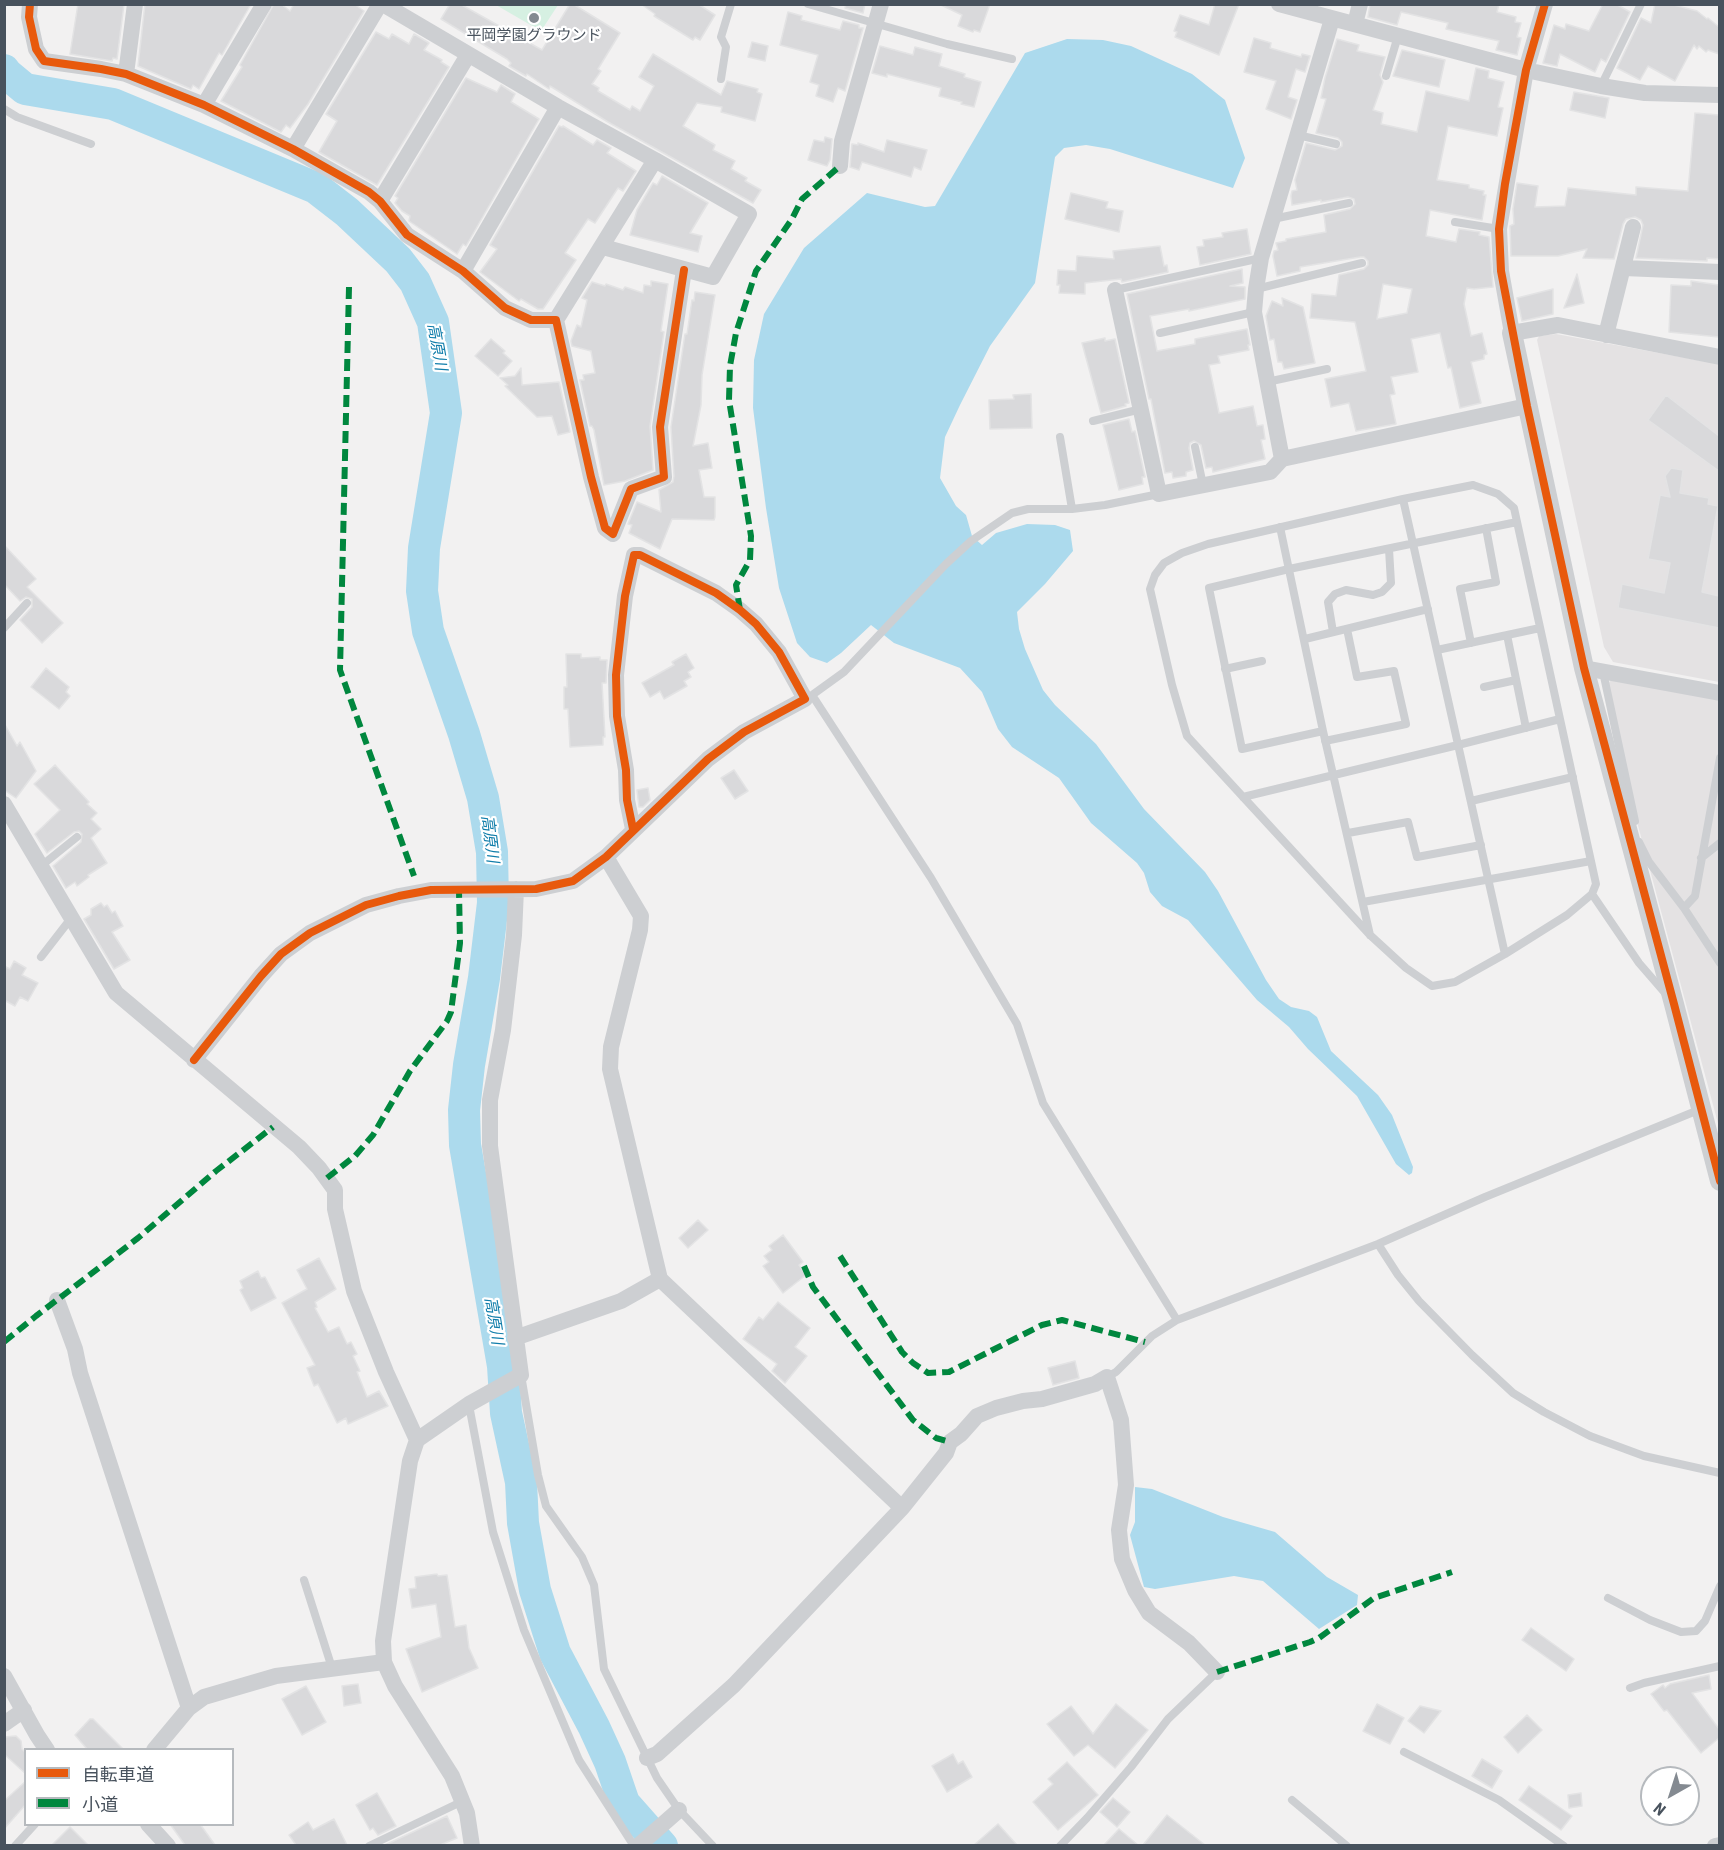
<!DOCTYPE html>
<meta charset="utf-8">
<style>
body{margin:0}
#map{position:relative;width:1724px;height:1850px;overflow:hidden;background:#f2f1f1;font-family:"Roboto Condensed","Noto Sans JP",sans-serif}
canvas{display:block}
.frame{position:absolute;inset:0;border:6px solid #48525d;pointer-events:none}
.legend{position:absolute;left:24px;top:1748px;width:210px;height:78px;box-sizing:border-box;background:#fff;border:2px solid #b6babe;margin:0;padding:8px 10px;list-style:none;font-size:18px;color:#48525d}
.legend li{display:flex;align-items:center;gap:12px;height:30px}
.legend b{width:30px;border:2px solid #b6babe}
.north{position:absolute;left:1640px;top:1766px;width:60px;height:60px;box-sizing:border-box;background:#fff;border:2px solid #b6babe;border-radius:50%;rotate:219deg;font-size:16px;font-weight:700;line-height:24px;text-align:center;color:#48525d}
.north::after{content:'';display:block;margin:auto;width:21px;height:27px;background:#848a91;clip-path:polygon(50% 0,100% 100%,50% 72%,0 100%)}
</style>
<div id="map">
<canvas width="1724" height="1850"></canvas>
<div class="frame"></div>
<ul class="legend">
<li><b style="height:8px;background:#e8590c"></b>自転車道</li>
<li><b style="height:8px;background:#00873e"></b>小道</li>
</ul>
<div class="north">N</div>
</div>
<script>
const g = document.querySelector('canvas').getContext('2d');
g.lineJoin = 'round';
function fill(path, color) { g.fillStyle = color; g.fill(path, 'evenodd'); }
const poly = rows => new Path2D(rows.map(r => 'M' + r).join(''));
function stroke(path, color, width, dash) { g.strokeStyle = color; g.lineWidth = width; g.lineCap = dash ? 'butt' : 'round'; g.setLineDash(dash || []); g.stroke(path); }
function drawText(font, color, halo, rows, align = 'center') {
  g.font = font + ' "Roboto Condensed","Noto Sans JP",sans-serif'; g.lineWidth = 4.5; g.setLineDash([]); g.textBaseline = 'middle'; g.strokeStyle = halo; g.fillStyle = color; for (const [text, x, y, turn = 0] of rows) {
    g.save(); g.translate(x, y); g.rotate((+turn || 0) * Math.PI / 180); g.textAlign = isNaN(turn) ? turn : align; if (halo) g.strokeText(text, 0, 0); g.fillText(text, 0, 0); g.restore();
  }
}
const education = poly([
 [1556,334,1719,364,1719,682,1613,662,1604,647,1537,340,1539,336],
 [1612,679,1719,699,1719,1127,1629,792,1606,686]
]);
const green = poly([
 [496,5,558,5,541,31]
]);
const water = poly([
 [1067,39,1103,40,1131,46,1192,74,1225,100,1245,158,1233,188,1110,149,1086,145,1064,148,1055,157,1035,283,990,346,960,405,945,437,940,478,956,506,966,515,972,536,982,545,996,533,1027,524,1055,525,1070,530,1073,551,1045,584,1017,612,1019,629,1025,649,1043,690,1055,705,1096,744,1144,809,1205,872,1218,891,1266,980,1279,999,1291,1007,1309,1011,1317,1017,1331,1051,1378,1095,1392,1115,1413,1167,1412,1173,1409,1175,1396,1164,1357,1096,1308,1049,1289,1027,1257,1000,1188,920,1162,906,1150,892,1144,873,1137,863,1091,823,1059,778,1012,747,998,729,982,692,960,668,894,643,871,625,841,653,827,663,810,657,797,643,779,588,766,508,753,408,754,360,764,314,804,248,867,193,925,207,935,206,1025,53],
 [1135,1487,1152,1489,1223,1517,1275,1532,1327,1577,1358,1595,1357,1605,1319,1629,1263,1581,1234,1576,1155,1589,1144,1587,1130,1535,1135,1522]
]);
const river = poly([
 [4,70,7,74,25,89,113,104,316,188,347,212,398,260,415,282,433,322,446,413,424,548,422,591,428,631,464,734,483,798,492,852,493,903,484,978,469,1065,464,1110,465,1145,503,1366,506,1413,521,1482,523,1523,535,1590,555,1653,594,1727,610,1762,624,1803,662,1846]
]);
const building = poly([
 [78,4,124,4,117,59,113,58,112,61,70,54,78,4],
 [145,4,251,4,222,55,219,53,199,89,193,85,191,89,138,66,145,4],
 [274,4,281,4,290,11,294,4,354,4,364,11,308,104,290,128,286,125,281,132,221,101,242,67,240,65,274,4],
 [450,4,460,4,542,50,570,4,573,4,620,33,598,69,601,71,592,84,599,88,598,91,630,110,632,106,640,111,654,86,639,77,653,54,721,95,727,81,758,89,757,92,762,94,755,121,721,112,722,107,697,103,683,126,715,145,713,150,735,161,731,169,747,178,745,181,761,190,753,203,608,122,550,86,549,89,527,74,526,76,509,66,511,63,507,59,441,19,450,4],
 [641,4,698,4,715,15,700,40,695,37,693,40,654,16,655,14,641,4],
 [846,4,865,4,863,13,845,8,846,4],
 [939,4,990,4,980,32,974,30,973,32,958,26,962,15,939,4],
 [1215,4,1239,4,1219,55,1175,37,1177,32,1174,31,1180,15,1209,25,1215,4],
 [1370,4,1499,4,1497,12,1516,17,1515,22,1521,23,1517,37,1521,38,1517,55,1496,50,1499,41,1446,29,1448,23,1401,12,1397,25,1368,17,1370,4],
 [1603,4,1616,4,1630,12,1606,62,1601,59,1595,72,1560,54,1557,66,1543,63,1554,25,1565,29,1566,24,1589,31,1603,4],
 [1655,4,1670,4,1697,11,1707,19,1708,18,1719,27,1719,54,1708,50,1706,52,1699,46,1697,49,1694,45,1675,81,1648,66,1640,80,1617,68,1641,18,1651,23,1655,4],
 [788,12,802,16,801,20,840,30,843,21,859,25,859,28,863,28,845,91,838,88,833,102,816,96,819,85,810,82,818,55,780,45,788,12],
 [376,32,389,39,392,34,409,44,414,34,429,43,424,50,442,60,441,62,449,67,377,185,319,152,337,121,326,114,376,32],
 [1254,38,1271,43,1270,48,1301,57,1302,54,1310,56,1305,72,1296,69,1288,97,1297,100,1291,119,1266,109,1276,81,1244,72,1254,38],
 [1337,39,1359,45,1357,51,1385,57,1380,75,1383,82,1373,110,1383,113,1381,124,1417,132,1426,91,1469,101,1476,68,1489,71,1488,78,1504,82,1498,107,1503,108,1497,136,1448,126,1437,180,1469,185,1469,188,1484,191,1483,195,1486,195,1482,220,1430,210,1426,236,1456,242,1459,229,1480,232,1479,235,1489,237,1493,287,1474,289,1467,288,1464,304,1471,336,1482,333,1487,354,1484,355,1484,359,1471,362,1481,403,1460,408,1451,367,1448,368,1440,333,1411,339,1418,372,1391,377,1395,394,1390,395,1396,424,1356,431,1349,403,1331,407,1325,379,1366,371,1355,322,1310,318,1312,294,1336,296,1339,275,1364,269,1368,265,1368,261,1364,257,1360,257,1300,267,1300,271,1277,276,1273,256,1274,251,1278,250,1276,243,1286,241,1286,239,1326,232,1324,215,1350,209,1355,204,1354,199,1348,197,1321,202,1321,200,1292,205,1291,196,1292,191,1297,190,1295,180,1306,143,1335,150,1342,146,1342,142,1338,138,1316,133,1326,99,1321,98,1325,78,1337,39],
 [1383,284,1412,289,1407,313,1377,319,1383,284],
 [752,42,768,46,765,61,748,57,752,42],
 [880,46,913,55,915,47,942,54,939,66,965,74,964,77,981,82,974,107,961,104,962,102,939,96,941,88,887,74,887,77,872,73,880,46],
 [1402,50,1445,60,1439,87,1393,76,1402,50],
 [466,78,497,92,501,85,515,94,511,102,539,119,466,246,463,244,457,254,409,221,410,216,402,211,395,203,398,198,395,196,466,78],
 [1574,92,1609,98,1605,118,1570,110,1574,92],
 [1695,113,1719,115,1719,259,1707,258,1707,261,1636,258,1643,225,1641,220,1635,217,1626,219,1623,224,1614,259,1583,258,1587,249,1558,256,1511,256,1510,226,1514,224,1513,209,1517,183,1538,186,1535,207,1565,206,1568,188,1636,195,1636,187,1688,191,1695,113],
 [559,126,562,127,563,126,593,145,597,140,611,148,607,153,636,171,623,191,618,188,595,223,588,219,565,253,576,260,543,309,538,309,521,299,519,301,480,272,497,249,490,245,559,126],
 [825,137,832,139,830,160,827,166,808,160,814,140,824,142,825,137],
 [887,140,927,150,921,170,914,167,911,177,862,162,859,170,850,167,852,144,858,145,858,143,884,152,887,140],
 [662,176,708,203,690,233,702,236,698,252,630,235,637,210,653,183,657,185,662,176],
 [1071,193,1108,202,1106,208,1123,211,1119,232,1065,219,1071,193],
 [1247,229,1251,254,1200,265,1197,247,1204,246,1203,240,1223,237,1222,233,1247,229],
 [1160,246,1164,266,1167,265,1168,272,1122,282,1121,279,1085,283,1085,294,1059,293,1060,285,1057,285,1058,270,1076,271,1077,256,1114,259,1113,251,1160,246],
 [1242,269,1243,283,1230,286,1245,287,1245,299,1189,311,1189,309,1150,316,1157,351,1195,344,1195,339,1247,329,1250,345,1248,345,1249,350,1218,356,1220,363,1209,365,1219,413,1253,406,1257,426,1263,425,1265,439,1261,440,1265,459,1213,472,1212,467,1206,468,1201,445,1194,441,1190,443,1189,448,1193,470,1186,472,1186,476,1173,478,1172,472,1165,473,1151,399,1149,399,1127,294,1242,269],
 [1577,274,1584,303,1564,308,1577,274],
 [651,281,668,284,661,331,664,332,650,426,653,470,625,481,604,485,594,430,592,426,590,426,580,380,584,380,583,375,595,373,591,351,572,346,571,341,577,325,581,327,587,300,582,298,592,282,605,286,606,284,623,290,625,287,643,293,644,285,651,286,651,281],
 [1691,281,1719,285,1719,337,1669,332,1671,285,1691,286,1691,281],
 [1553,289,1553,314,1522,321,1517,298,1553,289],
 [695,292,715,295,702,375,701,405,693,446,708,443,712,468,699,470,704,497,715,497,715,517,714,520,672,519,660,549,629,533,632,525,628,524,637,502,661,512,659,490,673,482,674,476,671,427,685,334,687,334,692,300,694,301,695,292],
 [1282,298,1303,307,1315,363,1284,369,1282,362,1278,362,1274,339,1270,340,1266,316,1272,301,1283,306,1282,298],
 [1105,338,1105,341,1115,339,1129,403,1125,404,1126,406,1101,413,1082,343,1105,338],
 [491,339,505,351,503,353,512,361,498,376,475,356,491,339],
 [521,368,522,385,559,382,570,432,558,435,552,416,537,417,505,386,508,385,500,378,515,376,521,368],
 [1031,394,1032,428,990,429,989,400,1014,399,1013,395,1031,394],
 [1666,395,1719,436,1719,471,1648,420,1666,395],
 [1129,419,1132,432,1135,431,1145,477,1142,477,1143,484,1119,490,1103,425,1129,419],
 [1671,468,1683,470,1680,493,1709,498,1708,504,1718,506,1702,592,1719,596,1719,628,1618,608,1622,584,1664,593,1670,563,1648,559,1660,495,1670,497,1665,476,1671,468],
 [4,545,36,579,27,587,63,623,42,643,20,620,32,607,32,599,26,597,20,601,4,584,4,545],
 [566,654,581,654,581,658,600,657,600,660,607,660,606,683,602,683,605,737,603,737,603,745,570,747,568,709,564,709,564,687,567,687,566,654],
 [686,654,694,668,688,672,691,677,684,681,687,686,664,699,660,691,650,697,642,683,674,665,672,662,686,654],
 [46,668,69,687,66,692,70,696,59,709,31,687,46,668],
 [4,723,17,746,20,742,36,771,16,798,4,790,4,723],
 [55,765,89,802,87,804,97,813,91,819,101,829,91,838,107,863,88,875,89,877,77,886,75,882,66,888,53,866,81,842,82,834,79,831,74,832,47,853,35,834,60,810,34,784,55,765],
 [734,770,748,791,735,799,721,778,734,770],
 [648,788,650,800,643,807,639,807,637,790,648,788],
 [101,903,104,907,107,905,112,913,115,911,123,926,112,932,130,960,114,969,84,919,91,915,91,909,101,903],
 [14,961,26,968,22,975,38,983,28,1001,20,997,15,1006,4,1000,4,966,10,969,14,961],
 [698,1220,708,1230,688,1248,679,1238,698,1220],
 [783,1235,803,1262,799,1265,806,1275,783,1293,763,1266,769,1262,764,1256,772,1250,769,1246,783,1235],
 [319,1258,336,1289,315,1302,317,1307,315,1308,328,1332,339,1327,347,1344,351,1342,357,1354,353,1356,360,1371,357,1372,367,1397,379,1391,388,1406,348,1424,346,1418,337,1423,318,1384,314,1386,307,1368,315,1365,282,1303,307,1289,297,1270,319,1258],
 [258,1271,261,1278,265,1277,276,1298,251,1311,240,1290,243,1288,240,1281,258,1271],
 [778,1302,810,1328,795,1347,807,1356,785,1383,772,1371,777,1364,743,1339,759,1317,763,1320,778,1302],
 [1075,1361,1079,1378,1053,1385,1048,1368,1075,1361],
 [437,1574,438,1576,447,1575,455,1627,466,1625,469,1648,478,1668,422,1692,406,1649,441,1637,436,1604,412,1608,409,1589,416,1588,415,1577,437,1574],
 [1531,1628,1574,1659,1566,1671,1522,1640,1531,1628],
 [1709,1675,1711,1689,1692,1693,1719,1729,1719,1738,1701,1753,1667,1710,1664,1711,1651,1694,1663,1685,1665,1688,1670,1684,1709,1675],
 [358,1684,361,1703,344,1706,342,1686,358,1684],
 [306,1686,326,1722,302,1735,282,1699,306,1686],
 [1116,1704,1148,1730,1115,1768,1088,1745,1074,1756,1047,1724,1071,1706,1093,1734,1116,1704],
 [1377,1704,1404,1718,1390,1744,1363,1731,1377,1704],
 [1420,1706,1441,1711,1424,1733,1408,1721,1420,1706],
 [1527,1715,1542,1730,1518,1753,1504,1737,1527,1715],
 [90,1719,93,1719,123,1749,87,1749,75,1735,90,1719],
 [16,1736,21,1741,22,1749,26,1753,26,1774,4,1754,4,1737,16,1736],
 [953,1754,958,1764,963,1761,972,1777,947,1792,932,1766,953,1754],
 [1482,1759,1502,1771,1492,1788,1472,1776,1482,1759],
 [1067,1762,1098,1795,1058,1830,1033,1802,1053,1784,1048,1779,1067,1762],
 [26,1781,26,1804,4,1829,4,1801,26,1781],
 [1529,1786,1572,1816,1561,1830,1519,1800,1529,1786],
 [377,1793,396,1826,378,1835,373,1828,370,1830,356,1805,377,1793],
 [1581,1793,1582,1806,1569,1808,1568,1795,1581,1793],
 [1113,1798,1130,1812,1117,1827,1100,1812,1113,1798],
 [1167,1815,1205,1845,1143,1845,1167,1815],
 [447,1816,457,1838,440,1845,385,1845,447,1816],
 [334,1819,347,1845,296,1845,289,1835,308,1822,313,1830,334,1819],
 [170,1824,200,1824,215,1845,185,1845,170,1824],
 [998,1824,1017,1845,974,1845,998,1824],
 [70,1827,88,1845,52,1845,70,1827],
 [1119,1829,1138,1845,1104,1845,1119,1829]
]);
const service = poly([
 [808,4,947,44,1012,59],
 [1386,76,1398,36],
 [721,79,726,47,721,37,731,4],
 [1601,86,1641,4],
 [4,109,17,117,91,144],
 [1298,135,1336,144],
 [1273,219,1349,203],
 [1455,222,1499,229],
 [1256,289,1362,263],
 [1115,290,1261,258],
 [1160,333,1254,312],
 [1267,382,1327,369],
 [1093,421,1141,409],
 [1060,437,1072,509],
 [1195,447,1203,485],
 [1473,485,1498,494,1514,508,1596,884,1592,894,1567,915,1505,954,1455,982,1432,986,1406,968,1370,935,1187,736,1172,685,1150,589,1155,575,1164,563,1182,553,1208,544,1403,499,1473,485],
 [1403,499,1505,954],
 [1280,527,1323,731,1370,935],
 [4,628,27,603],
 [1333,632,1328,602,1335,594,1346,590,1373,595,1382,592,1391,583,1389,549],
 [1507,635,1526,728],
 [1305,639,1428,609],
 [1471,643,1460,589,1496,582,1486,528],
 [1437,650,1540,628],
 [1225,669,1262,661],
 [1603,672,1635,821],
 [1484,687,1516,680],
 [812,695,931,878,1017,1024,1043,1103,1177,1320,1378,1244,1485,1197,1701,1109],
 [808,698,844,672,946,564,971,541,1012,513,1028,509,1072,509,1105,505,1159,494],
 [1323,731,1242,749,1209,588,1289,569,1517,522],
 [1325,741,1406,724,1394,671,1357,677,1347,629],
 [1243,797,1458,745,1560,719],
 [1471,801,1573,777],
 [1348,833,1408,822,1417,857,1481,845],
 [1639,842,1649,862,1684,908,1720,963],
 [1701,858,1720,843],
 [41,866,77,837],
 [1592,894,1639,963,1665,993],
 [1363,902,1591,861],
 [1684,908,1695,896,1720,758],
 [41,957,72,917],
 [1378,1244,1398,1275,1419,1301,1472,1355,1513,1393,1544,1412,1590,1436,1644,1456,1720,1473],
 [521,1375,538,1475,546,1506,582,1557,594,1585,604,1669,657,1778,679,1810,713,1846],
 [1107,1377,1116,1372,1152,1336,1177,1320],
 [469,1405,493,1532,524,1630,579,1760,634,1846],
 [304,1580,332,1668],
 [1608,1598,1650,1620,1681,1632,1696,1631,1705,1621,1720,1586],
 [1630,1688,1644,1683,1720,1666],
 [1404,1752,1499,1800,1564,1846],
 [1292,1800,1347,1846],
 [15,1846,35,1824],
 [369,1846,463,1801],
 [1060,1846,1087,1818,1131,1767,1168,1719,1217,1672]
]);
const minor = poly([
 [30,4,29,17,36,49,44,61,101,69,126,74,204,105,293,149,369,192,380,201,407,235,463,271,505,308,531,320,556,320,591,477,605,528,613,534,631,489,664,477,660,427,684,270],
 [383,4,558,107,655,160,556,320],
 [1279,4,1526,70,1601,86,1645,93,1720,95],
 [1545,4,1526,70,1499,229,1501,271,1512,333,1558,325,1720,357],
 [1355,24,1360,4],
 [126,74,135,4],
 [204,105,264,4],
 [293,149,380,4],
 [840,166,842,141,881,4],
 [380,201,468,55],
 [603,247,713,277,749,214,655,160],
 [1624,268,1720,272],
 [463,271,558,107],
 [1115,290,1159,494,1270,472,1282,459,1527,406],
 [1606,335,1633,227],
 [1282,459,1254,312,1256,289,1261,258,1332,19],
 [1584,668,1720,693],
 [4,804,116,993,299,1147,319,1168,335,1190,335,1209,354,1291,386,1372,417,1440],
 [606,857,641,916,640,930,611,1047,610,1069,660,1279,902,1508],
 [194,1060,261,976,281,954,310,933,366,905,399,896,431,890,536,889,573,881,606,857,708,759,744,732,805,699,779,652,756,624,740,610,716,593,640,555,634,555,625,596,616,675,617,716,626,770,627,800,633,829],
 [57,1300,75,1349,80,1373,189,1708],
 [515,1338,621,1301,660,1279],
 [4,1676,37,1735,47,1750],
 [4,1724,24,1710],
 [154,1750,189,1708,204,1697,276,1676,384,1662],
 [647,1758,657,1754,734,1685,902,1508,946,1453,950,1442,961,1434,977,1416,996,1408,1023,1401,1042,1399,1095,1384,1107,1377,1121,1420,1126,1485,1119,1530,1122,1559,1135,1590,1149,1613,1189,1643,1217,1672],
 [148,1824,168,1846],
 [472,1846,467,1813,452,1776,395,1686,384,1662,383,1641,410,1461,417,1440,469,1404,521,1375,490,1146,490,1100,503,1030,514,935,516,889],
 [638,1846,679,1810],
 [1715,1846,1720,1845]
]);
const tertiary = poly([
 [1512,333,1584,668,1674,1004,1720,1181]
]);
const quiet = poly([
 [349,287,340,670,414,876],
 [740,610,736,585,750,560,751,536,729,400,730,366,736,333,756,271,792,219,802,199,840,166],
 [327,1178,355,1156,373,1135,410,1071,447,1021,451,1012,460,943,459,890],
 [840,1256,902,1352,913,1363,928,1373,949,1372,1042,1325,1062,1320,1145,1342],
 [804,1266,813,1287,913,1420,936,1438,950,1442],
 [4,1342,36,1316,138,1238,216,1171,273,1127],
 [1217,1672,1310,1642,1319,1638,1374,1598,1452,1572]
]);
const cycleway = poly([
 [30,4,29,17,36,49,44,61,101,69,126,74,204,105,293,149,369,192,380,201,407,235,463,271,505,308,531,320,556,320,591,477,605,528,613,534,631,489,664,477,660,427,684,270],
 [1545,4,1526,70,1505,184,1499,229,1501,271,1527,406,1584,668,1674,1004,1720,1181],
 [194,1060,261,976,281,954,310,933,366,905,399,896,431,890,536,889,573,881,606,857,708,759,744,732,805,699,779,652,756,624,740,610,716,593,640,555,634,555,625,596,616,675,617,716,626,770,627,800,633,829]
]);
const markers = [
 [534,18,6,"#848a91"]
];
const poiNames = [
 ["平岡学園グラウンド",534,36]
];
const waterNames = [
 ["高原川",436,347,80],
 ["高原川",489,839,83],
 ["高原川",493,1321,81]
];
fill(education, '#e4e2e3');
fill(green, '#d6f0e2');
fill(water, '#acdaed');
stroke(river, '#acdaed', 32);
fill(building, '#d9d9db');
stroke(building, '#e3e3e4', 1.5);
stroke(service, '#cdcfd2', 8);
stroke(minor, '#cdcfd2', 16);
stroke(tertiary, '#cdcfd2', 20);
stroke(quiet, '#00873e', 6, [12, 6]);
stroke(cycleway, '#e8590c', 8);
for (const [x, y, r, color] of markers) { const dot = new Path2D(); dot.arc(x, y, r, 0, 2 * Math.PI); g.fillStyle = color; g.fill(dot); stroke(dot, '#fff', 2); }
drawText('15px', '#48525d', '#fff', poiNames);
drawText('italic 16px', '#0f7daa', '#fff', waterNames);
</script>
